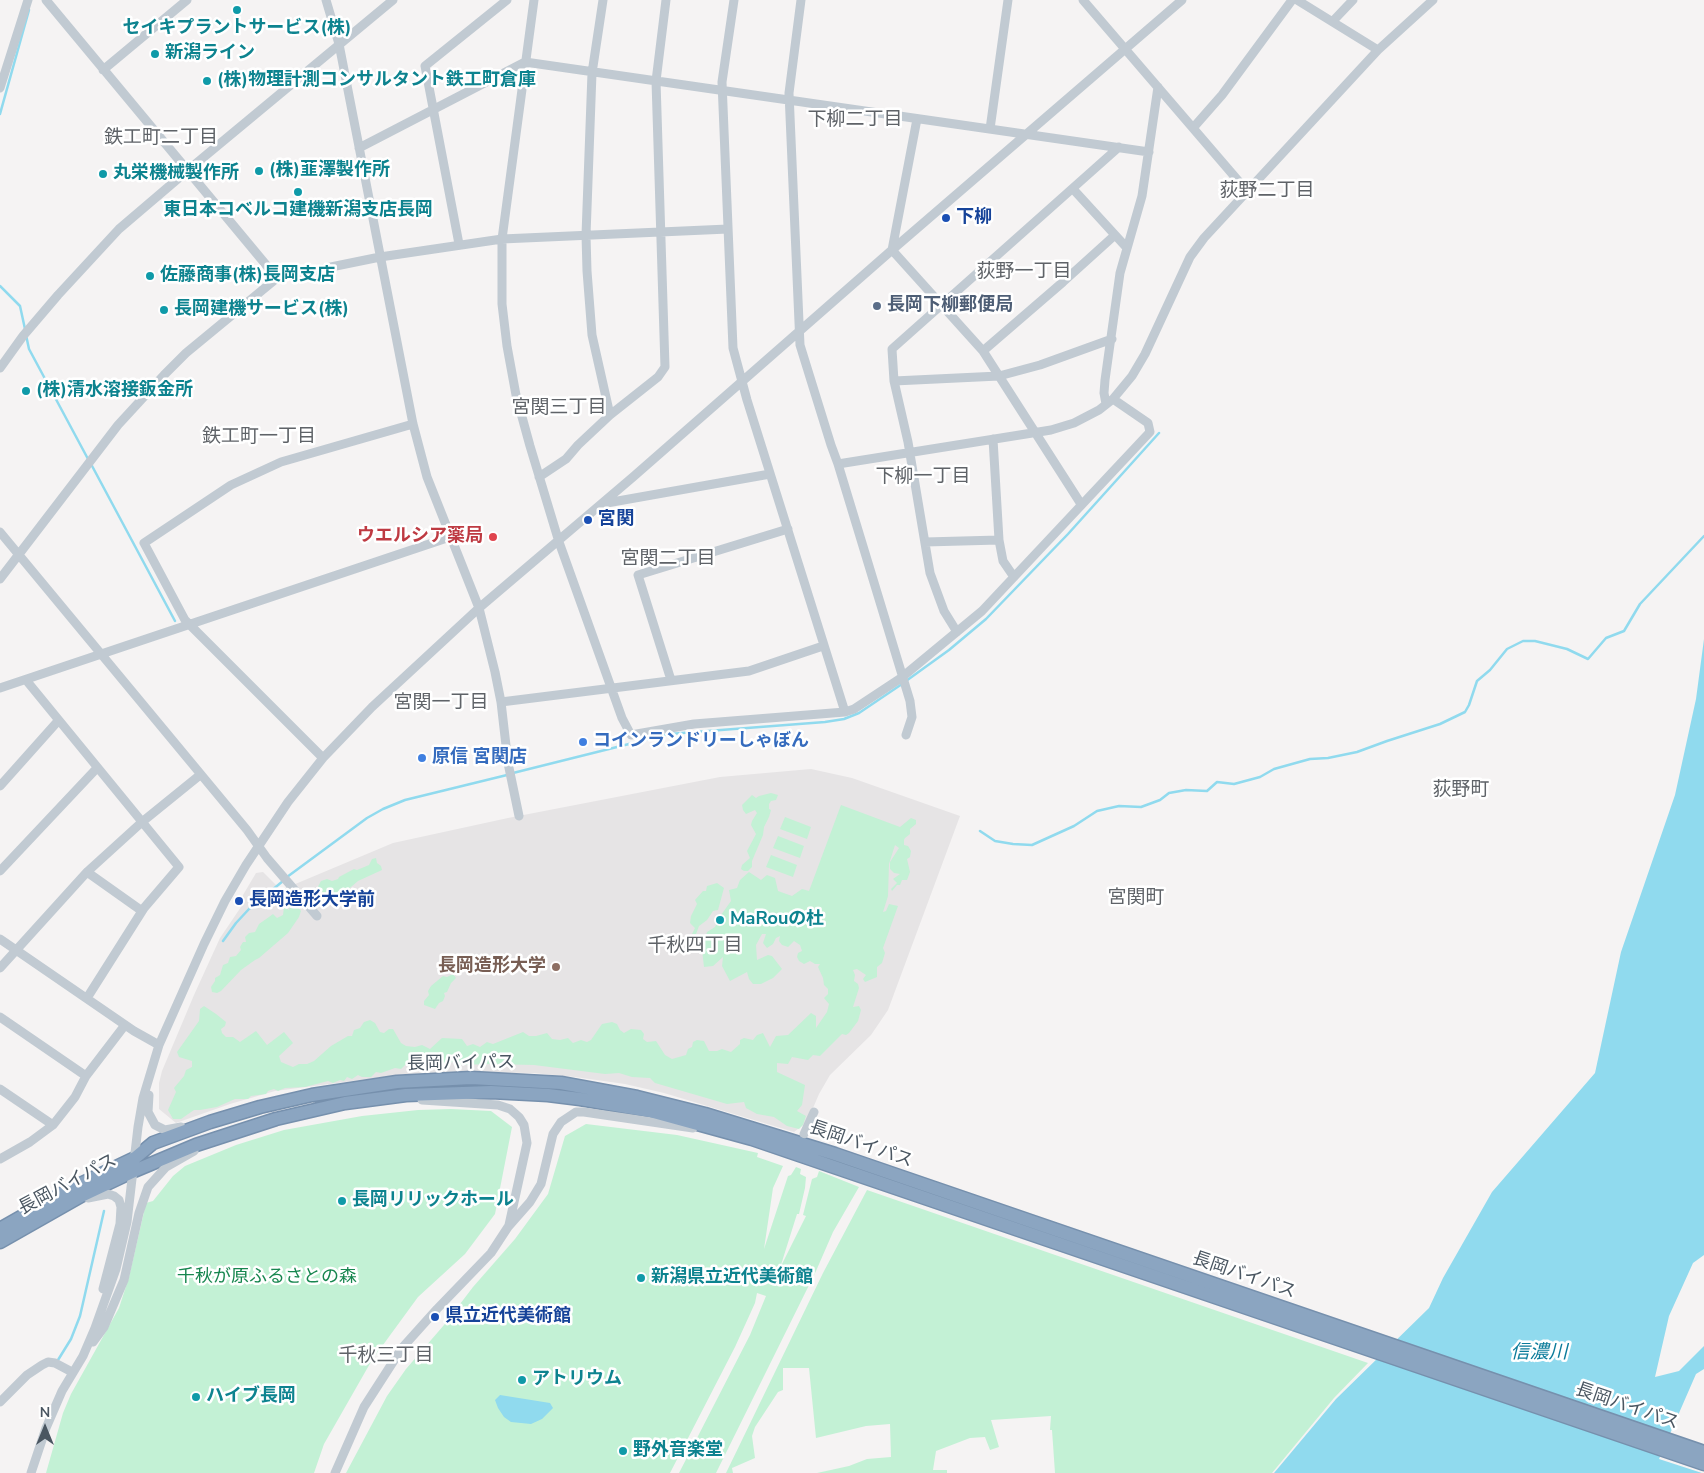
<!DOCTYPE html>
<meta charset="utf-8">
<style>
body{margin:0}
#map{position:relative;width:1704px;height:1473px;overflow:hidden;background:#f5f3f3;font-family:"Nunito Sans",sans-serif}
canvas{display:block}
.north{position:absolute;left:20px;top:1403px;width:50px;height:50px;-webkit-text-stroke:4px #fff;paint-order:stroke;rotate:0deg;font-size:14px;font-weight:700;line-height:20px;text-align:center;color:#4a5661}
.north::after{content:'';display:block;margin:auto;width:18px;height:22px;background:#4a5661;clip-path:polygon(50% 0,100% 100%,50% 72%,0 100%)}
</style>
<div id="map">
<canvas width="1704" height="1473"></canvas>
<div class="north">N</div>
</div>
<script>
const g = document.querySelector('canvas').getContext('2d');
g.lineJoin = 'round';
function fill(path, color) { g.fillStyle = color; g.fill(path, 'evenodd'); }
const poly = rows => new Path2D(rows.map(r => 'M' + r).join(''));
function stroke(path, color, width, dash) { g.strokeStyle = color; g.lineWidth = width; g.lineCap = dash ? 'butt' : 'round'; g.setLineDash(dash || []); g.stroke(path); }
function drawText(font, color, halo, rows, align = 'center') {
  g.font = font + ' "Nunito Sans","Noto Sans JP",sans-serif'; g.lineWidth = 5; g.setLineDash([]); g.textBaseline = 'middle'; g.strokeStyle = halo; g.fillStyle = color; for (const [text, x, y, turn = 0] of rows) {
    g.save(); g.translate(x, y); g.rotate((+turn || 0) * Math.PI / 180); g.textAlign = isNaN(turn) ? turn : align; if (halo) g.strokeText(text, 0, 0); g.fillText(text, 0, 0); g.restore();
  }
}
const education = poly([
 [811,769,852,778,960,816,888,1010,871,1035,830,1075,819,1094,807,1122,794,1132,664,1093,625,1084,575,1077,533,1073,442,1072,399,1075,275,1091,230,1104,176,1123,159,1109,159,1083,162,1071,194,995,220,938,243,904,243,895,256,873,263,872,281,890,393,843,508,818,720,777]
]);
const green = poly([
 [771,793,778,795,776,800,771,801,769,804,769,809,771,810,769,817,764,827,763,835,752,861,752,867,748,871,744,871,741,869,742,865,750,858,747,851,756,834,751,825,752,821,757,813,755,810,746,814,743,810,742,805,752,795,756,798,759,796],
 [841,805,900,827,911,818,916,820,916,824,910,829,910,834,905,838,904,840,904,845,908,846,911,851,910,857,907,859,910,872,907,880,902,880,900,885,897,885,892,891,891,889,897,883,893,879,900,874,894,873,890,869,890,862,899,848,895,845,889,864,888,896,883,912,886,911,889,904,898,906,883,948,885,953,882,963,877,967,877,977,865,982,863,979,866,975,857,969,853,970,855,975,854,981,858,984,859,988,853,1007,859,1006,861,1010,858,1021,849,1033,846,1035,842,1034,820,1056,813,1055,808,1060,792,1057,788,1064,777,1063,777,1072,805,1085,802,1105,797,1111,806,1116,803,1125,799,1129,787,1126,774,1117,757,1114,746,1108,744,1102,727,1104,655,1083,650,1078,632,1077,619,1073,605,1074,534,1065,490,1064,462,1065,454,1061,448,1064,433,1065,428,1061,414,1065,407,1063,401,1069,395,1068,381,1073,376,1072,371,1077,362,1077,358,1075,352,1079,347,1077,344,1081,340,1080,333,1083,328,1081,305,1087,285,1088,278,1091,274,1089,268,1091,266,1094,251,1096,248,1099,235,1099,217,1107,200,1110,194,1110,181,1119,173,1119,168,1110,176,1092,174,1088,184,1076,186,1070,192,1067,192,1061,179,1057,177,1052,199,1021,200,1009,204,1006,216,1014,226,1022,225,1026,221,1029,222,1033,226,1037,233,1037,240,1042,256,1031,267,1045,284,1032,293,1043,279,1056,281,1062,293,1067,299,1064,307,1064,314,1061,331,1046,348,1036,352,1036,354,1030,360,1028,364,1022,370,1020,375,1023,380,1032,384,1033,389,1029,393,1029,401,1043,406,1046,415,1047,422,1045,430,1049,442,1038,462,1039,467,1046,473,1044,480,1047,487,1042,493,1044,523,1032,529,1036,536,1036,547,1033,552,1039,560,1040,568,1038,573,1043,581,1040,587,1042,591,1040,602,1024,612,1022,617,1024,620,1030,624,1033,631,1029,641,1030,644,1034,643,1039,647,1042,656,1041,665,1055,672,1059,686,1055,688,1049,692,1047,693,1042,697,1040,704,1041,709,1051,717,1051,722,1049,731,1052,740,1044,740,1040,744,1038,753,1040,757,1035,763,1033,770,1047,776,1036,788,1035,811,1013,816,1016,816,1028,827,1012,829,1004,824,998,828,994,828,989,824,985,823,978,818,967,820,964,815,964,810,961,804,964,799,961,797,957,798,953,802,951,800,945,794,941,788,947,782,945,779,941,780,936,776,938,773,944,767,948,763,943,766,934,762,934,756,945,757,960,768,955,772,956,782,969,773,978,761,984,753,984,749,979,747,972,730,981,722,966,723,957,713,966,704,967,702,950,707,932,715,927,721,915,731,901,729,890,737,888,740,880,749,872,761,880,767,875,775,878,778,891,792,896,802,889,809,891],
 [785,817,811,827,807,839,780,829],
 [778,836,804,846,800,858,773,848],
 [771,855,797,865,793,877,766,867],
 [376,858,377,863,381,866,382,870,358,881,338,898,333,900,326,900,318,899,314,894,321,881,327,879,332,881,338,879,339,877,354,869,357,870,369,865,372,859],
 [717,883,724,888,718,910,713,911,707,920,699,926,696,934,692,934,695,928,690,923,691,916,697,904,695,900,703,891,706,891,707,886],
 [295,904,301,911,299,917,288,933,259,958,255,960,241,970,221,991,217,993,212,992,211,987,215,981,215,978,220,975,223,965,228,963,230,957,236,956,241,950,240,947,243,942,246,942,245,937,249,933,255,932,259,924,269,917,273,914,277,918,283,915,284,907,289,910,290,905],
 [453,974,456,978,451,983,447,992,444,993,445,996,443,1001,439,1003,435,1009,424,1005,424,1001,429,995,428,991,431,986,443,976,447,977],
 [451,1109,491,1111,512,1127,495,1214,465,1254,418,1297,372,1360,324,1444,314,1473,46,1473,63,1413,71,1394,119,1308,129,1277,146,1203,153,1201,173,1176,185,1166,236,1145,284,1130,362,1116,418,1110],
 [586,1124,677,1135,758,1153,757,1157,783,1166,773,1188,764,1249,788,1176,791,1175,796,1167,801,1169,800,1174,806,1177,805,1188,799,1214,797,1214,780,1268,806,1216,803,1215,812,1179,817,1177,819,1171,859,1187,833,1232,816,1271,716,1473,679,1473,750,1335,766,1296,757,1293,755,1303,735,1347,670,1473,346,1473,387,1396,406,1369,444,1325,473,1287,515,1239,548,1194,565,1136],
 [867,1190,1368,1363,1334,1398,1272,1473,1055,1473,1052,1430,1050,1430,1051,1416,991,1420,999,1447,990,1450,985,1437,970,1438,936,1451,933,1470,947,1470,947,1473,817,1473,849,1466,867,1459,891,1457,890,1424,866,1426,816,1438,809,1368,783,1368,783,1390,778,1392,755,1427,752,1436,755,1458,732,1468,733,1473,726,1473,823,1273]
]);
const water = poly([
 [1704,639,1704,1255,1693,1263,1669,1316,1655,1377,1679,1371,1704,1346,1704,1369,1696,1374,1659,1459,1702,1473,1274,1473,1336,1399,1429,1308,1443,1278,1492,1192,1595,1073,1621,952,1675,795,1696,699],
 [500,1395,550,1403,553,1408,542,1419,531,1424,511,1422,504,1417,498,1408,495,1400]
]);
const stream = poly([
 [0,114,29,10],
 [0,286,20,306,25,329],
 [26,335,29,349,88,459],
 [91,464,175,621],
 [906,681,949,650,986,619,1068,534,1159,433],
 [513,773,669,734,825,722,844,719,859,713,902,684],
 [980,831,995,841,1013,844,1032,845,1074,826,1097,811,1119,806,1141,807,1160,800,1169,793,1186,790,1207,791,1217,782,1234,784,1260,777,1274,769,1310,759,1328,758,1357,752,1387,741,1440,724,1465,712,1469,705,1477,681,1490,670,1507,649,1523,641,1535,641,1567,649,1588,659,1606,638,1624,631,1640,604,1704,536],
 [287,877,367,818,383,809,405,800,507,775],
 [223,941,236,923,249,909,283,881],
 [58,1360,71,1339,80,1316,104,1211]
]);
const minor = poly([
 [46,0,277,278],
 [326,0,339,44,413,424,427,477,479,608,495,672,501,702,749,671,823,646],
 [534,0,502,239,502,304,507,346,516,395,530,446,559,542,622,718,631,735,694,724,845,712,854,709,901,678,982,611,1150,432,1148,423,1113,399],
 [603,0,592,73,586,235,587,271,592,335,610,415],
 [734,0,722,82,733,348,747,400,845,712],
 [801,0,789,93,800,345,831,445,838,464,910,701,912,717,906,735],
 [1083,0,1247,191],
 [1297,0,1378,50],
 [1333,21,1353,0],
 [103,70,187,0],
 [0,88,28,0],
 [917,119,892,250,983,351,1081,504],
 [1193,128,1222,95,1292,0],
 [990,129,1008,0],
 [359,148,525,62,1149,152],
 [1073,189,1127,248],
 [459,244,425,66,507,0],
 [983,351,1063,282,1115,235],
 [0,368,23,336,58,295,119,229,187,171,393,0],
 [894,381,999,376,1040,365,1112,339],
 [1106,404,1104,393,1105,380,1120,273,1142,196,1158,87],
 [993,439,999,540,1003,561,1014,577],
 [838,464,1051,430,1074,423,1099,410,1113,399,1132,376,1145,354,1190,257,1204,238,1378,50,1433,0],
 [539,477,566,459,578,445,610,415,658,377,665,367,656,81,666,0],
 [601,504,770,474],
 [0,532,247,830,267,858,317,916],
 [925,542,999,540],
 [0,579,118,425,164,375,186,353,277,278,380,257,502,239,728,229],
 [957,632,944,611,930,573,908,442,894,381,892,349,1119,147],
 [26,680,179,867,144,908,87,998],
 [671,680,638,575,788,529],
 [0,688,450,537],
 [501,702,508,763,519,816],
 [323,758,185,620,144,543,231,485,281,462,413,424],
 [0,786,58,721],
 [0,871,97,768],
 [87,872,142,911],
 [0,939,134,1031,159,1045],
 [0,968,87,872,142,822,200,775],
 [0,1017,86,1076],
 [0,1089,53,1125],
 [149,1095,148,1112,155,1125,165,1130,181,1127],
 [422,1100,498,1105,510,1109,519,1117,524,1125,527,1143,509,1225],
 [804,1134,814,1112],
 [0,1159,30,1142,53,1125,75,1097,86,1076,125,1025],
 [88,1198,108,1194,114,1196,119,1200,121,1207,120,1224,103,1289],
 [93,1342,104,1327,124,1280,139,1213,148,1187,166,1167,194,1151],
 [0,1402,27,1375,42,1365,48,1362,55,1363,72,1372],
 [31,1473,46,1428,62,1391,83,1356,95,1328,116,1269,127,1222,138,1127,143,1098,159,1045,204,944,225,901,246,865,288,802,323,758,372,707,479,608,633,477,892,250,1182,0],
 [335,1473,364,1407,402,1348,437,1309,491,1253,508,1227,530,1202,541,1184,553,1134,561,1122,576,1112,584,1112,693,1128]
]);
const highway = poly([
 [0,1229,72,1188,135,1158,153,1143,210,1122,260,1107,312,1095,397,1082,471,1078,561,1083,637,1097,705,1114,835,1154,1704,1452],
 [0,1242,81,1196,134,1171,196,1145,276,1119,345,1103,406,1095,491,1092,548,1095,580,1099,650,1111,752,1139,1704,1464]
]);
const markers = [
 [237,10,5,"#0f9aa8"],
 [155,54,5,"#0f9aa8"],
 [207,81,5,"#0f9aa8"],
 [259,171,5,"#0f9aa8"],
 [103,174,5,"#0f9aa8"],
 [298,192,5,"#0f9aa8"],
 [946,218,5,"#1a4fb4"],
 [150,276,5,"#0f9aa8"],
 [877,306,5,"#5c6f8a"],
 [164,310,5,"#0f9aa8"],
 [26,391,5,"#0f9aa8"],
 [588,520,5,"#1a4fb4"],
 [493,537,5,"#e0444e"],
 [583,742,5,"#3f7fe0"],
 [422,758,5,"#3f7fe0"],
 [239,901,5,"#1a4fb4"],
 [720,920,5,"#0f9aa8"],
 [556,967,5,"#8d6e63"],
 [342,1201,5,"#0f9aa8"],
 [641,1278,5,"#0f9aa8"],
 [435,1317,5,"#1a4fb4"],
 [522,1380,5,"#0f9aa8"],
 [196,1397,5,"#0f9aa8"],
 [623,1451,5,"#0f9aa8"]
];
const cultureNames = [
 ["セイキプラントサービス(株)",237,29,"center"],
 ["新潟ライン",165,54],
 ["(株)物理計測コンサルタント鉄工町倉庫",217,81],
 ["(株)韮澤製作所",269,171],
 ["丸栄機械製作所",113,174],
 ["東日本コベルコ建機新潟支店長岡",298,211,"center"],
 ["佐藤商事(株)長岡支店",160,276],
 ["長岡建機サービス(株)",174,310],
 ["(株)清水溶接鈑金所",36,391],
 ["MaRouの杜",730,920],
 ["長岡リリックホール",352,1201],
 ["新潟県立近代美術館",651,1278],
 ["アトリウム",532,1380],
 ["ハイブ長岡",206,1397],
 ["野外音楽堂",633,1451]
];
const transitNames = [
 ["下柳",956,218],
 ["宮関",598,520],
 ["長岡造形大学前",249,901],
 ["県立近代美術館",445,1317]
];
const serviceNames = [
 ["長岡下柳郵便局",887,306]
];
const healthNames = [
 ["ウエルシア薬局",483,537]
];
const shopNames = [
 ["コインランドリーしゃぼん",593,742],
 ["原信 宮関店",432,758]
];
const educationNames = [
 ["長岡造形大学",546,967]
];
const streetNames = [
 ["長岡バイパス",461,1064,-1],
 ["長岡バイパス",861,1145,19],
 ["長岡バイパス",68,1185,-28],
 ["長岡バイパス",1244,1276,19],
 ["長岡バイパス",1627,1407,19]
];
const parkNames = [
 ["千秋が原ふるさとの森",267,1278]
];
const neighbourhoodNames = [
 ["下柳二丁目",855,120],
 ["鉄工町二丁目",161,138],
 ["荻野二丁目",1267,191],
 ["荻野一丁目",1024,272],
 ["宮関三丁目",559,408],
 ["鉄工町一丁目",259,437],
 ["下柳一丁目",923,477],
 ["宮関二丁目",668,559],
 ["宮関一丁目",441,703],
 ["荻野町",1461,790],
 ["宮関町",1136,898],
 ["千秋四丁目",695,946],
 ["千秋三丁目",386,1356]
];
const waterNames = [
 ["信濃川",1539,1353]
];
fill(education, '#e6e4e5');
fill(green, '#c3f1d5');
fill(water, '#90daee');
stroke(stream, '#90daee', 2.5);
stroke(highway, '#7690ad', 15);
stroke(minor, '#c1cad2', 9);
stroke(highway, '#8ba5c1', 12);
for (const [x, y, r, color] of markers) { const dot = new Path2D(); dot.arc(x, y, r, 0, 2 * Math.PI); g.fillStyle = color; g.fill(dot); stroke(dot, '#fff', 2); }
drawText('bold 18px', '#0d838f', '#fff', cultureNames, 'left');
drawText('bold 18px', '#164399', '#fff', transitNames, 'left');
drawText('bold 18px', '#4e5e75', '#fff', serviceNames, 'left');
drawText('bold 18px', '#be3a42', '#fff', healthNames, 'right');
drawText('bold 18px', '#366cbe', '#fff', shopNames, 'left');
drawText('bold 18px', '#785e54', '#fff', educationNames, 'right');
drawText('18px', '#4a5661', '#fff', streetNames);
drawText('18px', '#17864f', '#fff', parkNames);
drawText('19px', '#5f6368', '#fff', neighbourhoodNames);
drawText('italic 19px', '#0c7c9b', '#fff', waterNames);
</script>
